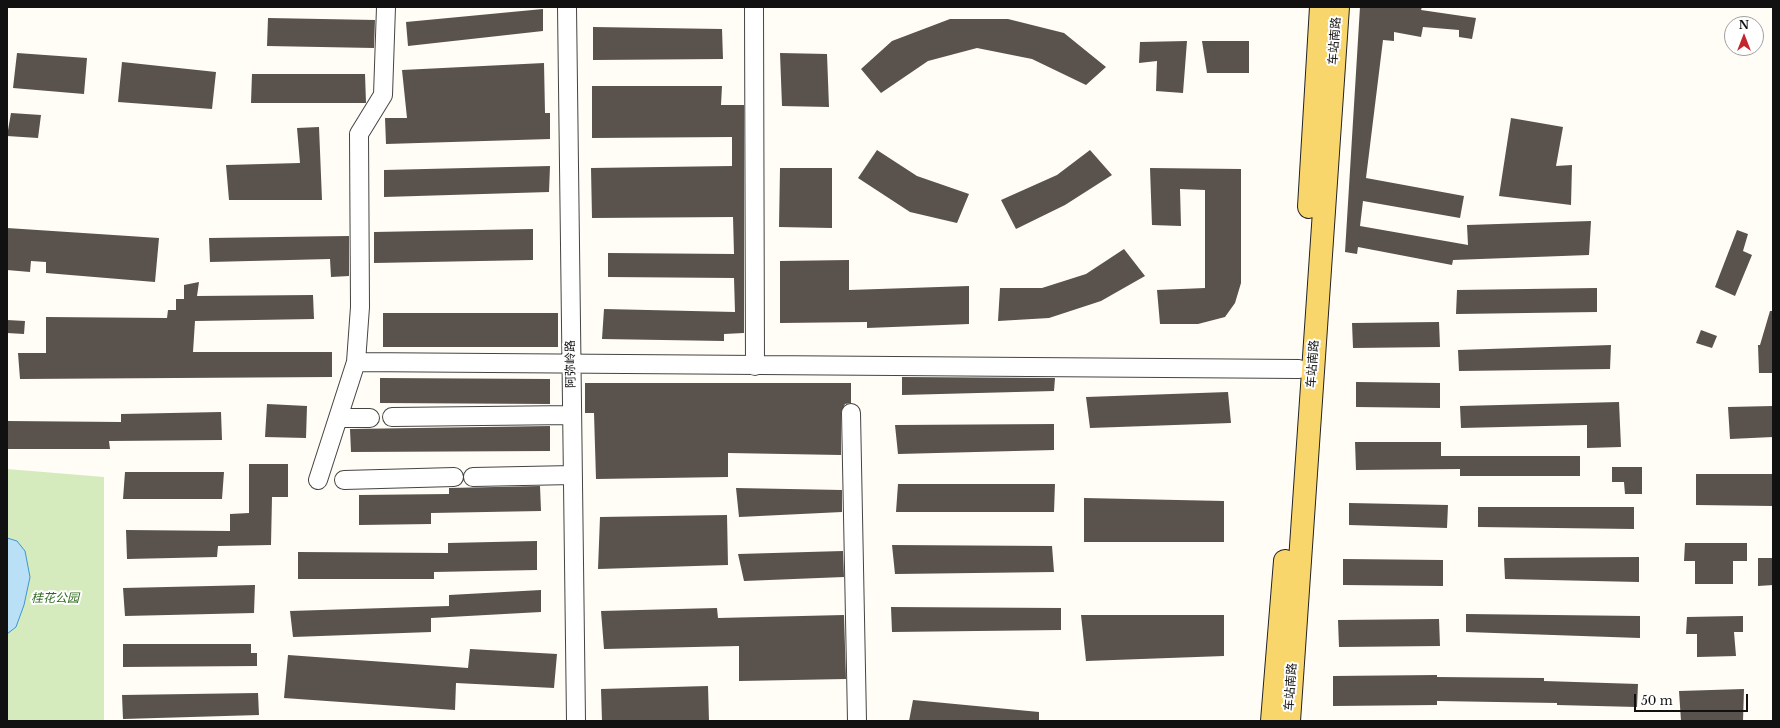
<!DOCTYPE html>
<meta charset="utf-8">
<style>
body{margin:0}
#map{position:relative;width:1780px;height:728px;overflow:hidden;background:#fffdf5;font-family:"Libre Baskerville",serif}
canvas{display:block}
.frame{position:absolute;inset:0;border:8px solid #111;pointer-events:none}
.north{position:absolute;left:1724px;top:16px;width:40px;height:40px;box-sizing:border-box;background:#fff;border:1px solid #a0a0a0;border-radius:50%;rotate:0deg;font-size:11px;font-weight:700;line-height:16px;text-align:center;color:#111}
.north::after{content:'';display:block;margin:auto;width:14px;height:18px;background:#c4262e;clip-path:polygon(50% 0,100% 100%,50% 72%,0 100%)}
.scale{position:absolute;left:1634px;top:694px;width:114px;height:18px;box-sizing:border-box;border:2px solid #111;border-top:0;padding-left:5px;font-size:12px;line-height:14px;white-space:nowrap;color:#111;-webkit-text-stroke:3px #fff;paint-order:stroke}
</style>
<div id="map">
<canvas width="1780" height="728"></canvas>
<div class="frame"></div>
<div class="north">N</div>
<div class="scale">50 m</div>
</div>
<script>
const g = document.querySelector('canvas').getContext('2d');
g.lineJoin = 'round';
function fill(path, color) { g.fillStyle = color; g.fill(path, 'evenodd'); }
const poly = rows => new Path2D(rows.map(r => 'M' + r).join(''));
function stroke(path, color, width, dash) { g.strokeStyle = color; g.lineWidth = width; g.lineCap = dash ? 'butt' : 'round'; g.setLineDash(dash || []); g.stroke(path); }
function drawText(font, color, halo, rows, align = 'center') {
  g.font = font + ' "Libre Baskerville","Noto Sans SC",serif'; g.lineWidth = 4; g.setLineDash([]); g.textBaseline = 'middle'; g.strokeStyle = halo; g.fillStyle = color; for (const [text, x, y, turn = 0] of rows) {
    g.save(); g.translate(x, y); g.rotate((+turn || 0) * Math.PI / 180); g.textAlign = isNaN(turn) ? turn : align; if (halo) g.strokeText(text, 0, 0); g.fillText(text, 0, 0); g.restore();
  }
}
const green = poly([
 [7,469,104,477,104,721,7,721]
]);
const water = poly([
 [7,538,17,541,25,551,30,577,24,605,16,627,7,634,7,538]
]);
const building = poly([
 [1360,7,1422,7,1421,10,1476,18,1472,39,1459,37,1459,30,1423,27,1421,37,1394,32,1394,41,1383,40,1366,178,1464,196,1460,218,1363,201,1360,226,1468,245,1467,225,1591,221,1589,255,1453,260,1452,265,1358,247,1357,254,1345,252],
 [543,9,543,31,408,46,406,22],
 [268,18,375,20,374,48,267,46],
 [950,19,1008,19,1064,33,1106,67,1086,85,1032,59,977,48,928,61,881,93,861,69,892,41],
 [593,27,722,29,723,59,593,60],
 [1187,41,1183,93,1156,91,1157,61,1139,63,1140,42],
 [1202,41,1249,41,1249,73,1207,73],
 [17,53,87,58,84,94,13,88],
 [780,53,827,54,829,107,782,106],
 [122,62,216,72,212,109,118,102],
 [544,63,545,113,550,113,550,139,386,144,385,118,407,118,402,70],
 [252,74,365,74,366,103,251,103],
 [592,86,722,86,721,105,744,105,744,333,724,334,724,341,602,339,604,309,735,312,734,278,608,277,608,253,734,254,733,217,592,218,591,168,732,166,732,137,592,138],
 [11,113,41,115,38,138,7,136],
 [1511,118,1563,127,1556,166,1572,165,1571,205,1499,196],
 [319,127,322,200,229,200,226,165,300,163,297,128],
 [877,150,917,176,969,194,957,223,910,212,858,178],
 [1090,150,1112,175,1065,205,1016,229,1001,200,1057,175],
 [550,166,549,192,384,197,384,170],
 [780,168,832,168,832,228,779,227],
 [1150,168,1241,169,1241,283,1235,303,1225,317,1198,324,1160,324,1157,290,1205,288,1205,190,1180,189,1181,226,1152,225],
 [7,228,159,238,155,282,46,273,46,262,31,261,30,272,7,270],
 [533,229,533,260,374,263,374,232],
 [1737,230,1748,234,1743,251,1752,255,1735,296,1715,287],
 [349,236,349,276,331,277,330,259,210,262,209,238],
 [1124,249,1145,276,1101,301,1049,318,998,321,1000,288,1042,288,1086,274],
 [849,260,849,290,969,286,969,324,867,328,867,322,780,323,780,261],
 [199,282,197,296,313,295,314,319,195,321,193,352,332,352,332,377,20,379,18,353,46,353,46,317,167,318,168,310,176,310,176,299,184,299,184,285],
 [1597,288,1597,312,1456,314,1457,290],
 [1770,311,1773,311,1773,373,1759,373,1758,345,1760,345],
 [383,313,558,313,558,347,383,347],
 [7,320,25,321,24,334,7,333],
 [1439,322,1440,347,1353,348,1352,323],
 [1701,330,1717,336,1712,348,1696,343],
 [1611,345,1610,369,1459,371,1458,350],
 [902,377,1055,378,1054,391,902,395],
 [380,378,550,379,550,404,380,403],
 [1356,382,1440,383,1440,408,1356,407],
 [585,383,851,383,851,403,845,404,841,413,841,455,728,453,728,477,596,479,594,413,585,413],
 [1228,392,1231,423,1090,428,1086,397],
 [1619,402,1621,447,1587,448,1587,425,1461,428,1460,406],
 [267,404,307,406,306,438,265,437],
 [1773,406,1773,437,1730,439,1728,407],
 [221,412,222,440,109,441,110,449,7,449,7,421,121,422,121,414],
 [1054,424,1054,450,898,454,895,425],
 [550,426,550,451,351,452,350,429],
 [1355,442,1441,442,1441,456,1580,456,1580,476,1460,476,1460,469,1356,470],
 [249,464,288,464,288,497,272,497,271,545,218,546,217,557,127,559,126,530,230,531,230,514,249,513],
 [1612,467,1642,467,1642,494,1625,494,1624,482,1612,482],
 [125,472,224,472,222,499,123,499],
 [1696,474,1773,474,1773,506,1696,505],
 [898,484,1055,484,1054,512,896,512],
 [540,486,541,511,431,513,431,524,359,525,359,495,449,494,449,488],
 [736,488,842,490,842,512,739,517],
 [1084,498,1224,501,1224,542,1084,542],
 [1349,503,1448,505,1447,528,1349,525],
 [1478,507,1634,507,1634,529,1478,527],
 [727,515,728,565,598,569,600,517],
 [537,541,537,570,434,572,434,579,298,579,298,552,448,553,448,543],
 [1685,543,1747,543,1747,561,1733,561,1733,584,1695,584,1695,561,1684,561],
 [892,545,1052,546,1054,572,895,574],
 [843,551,844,577,744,581,738,554],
 [1639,557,1639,582,1505,579,1504,558],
 [1758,558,1773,558,1773,585,1758,586],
 [1343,559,1443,560,1443,586,1343,585],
 [255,585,254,613,125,616,123,588],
 [541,590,541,612,431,618,431,632,293,637,290,611,449,606,449,595],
 [891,607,1061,608,1061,630,892,632],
 [717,608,718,618,844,615,846,679,739,681,739,646,604,649,601,611],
 [1466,614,1640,616,1640,638,1466,632],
 [1081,615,1224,615,1224,656,1086,661],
 [1743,616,1743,632,1734,632,1736,656,1697,657,1697,634,1686,634,1687,617],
 [1439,619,1440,646,1339,647,1338,620],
 [123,644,251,644,251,653,257,653,257,666,123,667],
 [470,649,557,654,554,688,456,683,455,710,284,698,288,655,468,668],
 [1437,675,1437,677,1544,678,1544,681,1638,684,1637,707,1557,705,1557,703,1437,701,1437,705,1333,706,1333,676],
 [708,686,709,721,602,721,601,689],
 [1744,689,1743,721,1681,721,1679,691],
 [258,693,259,715,123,719,122,695],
 [913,700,1039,712,1039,721,909,721]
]);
const street = poly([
 [567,7,576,721],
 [754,7,755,366],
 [356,362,1299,369],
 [851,413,857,721],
 [392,417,572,415],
 [339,418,370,418],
 [473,477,573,475],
 [318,480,356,362,360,307,359,134,383,95,386,7],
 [344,480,454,477]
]);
const primary = poly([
 [1309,207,1321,7],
 [1272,721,1285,561],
 [1289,721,1338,7]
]);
const streetNames = [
 ["车站南路",1335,41,-86],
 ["阿弥岭路",571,364,-91],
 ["车站南路",1313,364,-86],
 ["车站南路",1291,687,-86]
];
const parkNames = [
 ["桂花公园",55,599]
];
fill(green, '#d5ebbd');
fill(water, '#b9e0f7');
stroke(water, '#3f96cf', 1);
fill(building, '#5a524d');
stroke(street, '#444', 20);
stroke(primary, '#222', 24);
stroke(street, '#fff', 18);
stroke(primary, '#f9d66b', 22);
drawText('12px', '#111', '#fff', streetNames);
drawText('italic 12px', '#2f6b1f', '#fff', parkNames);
</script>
